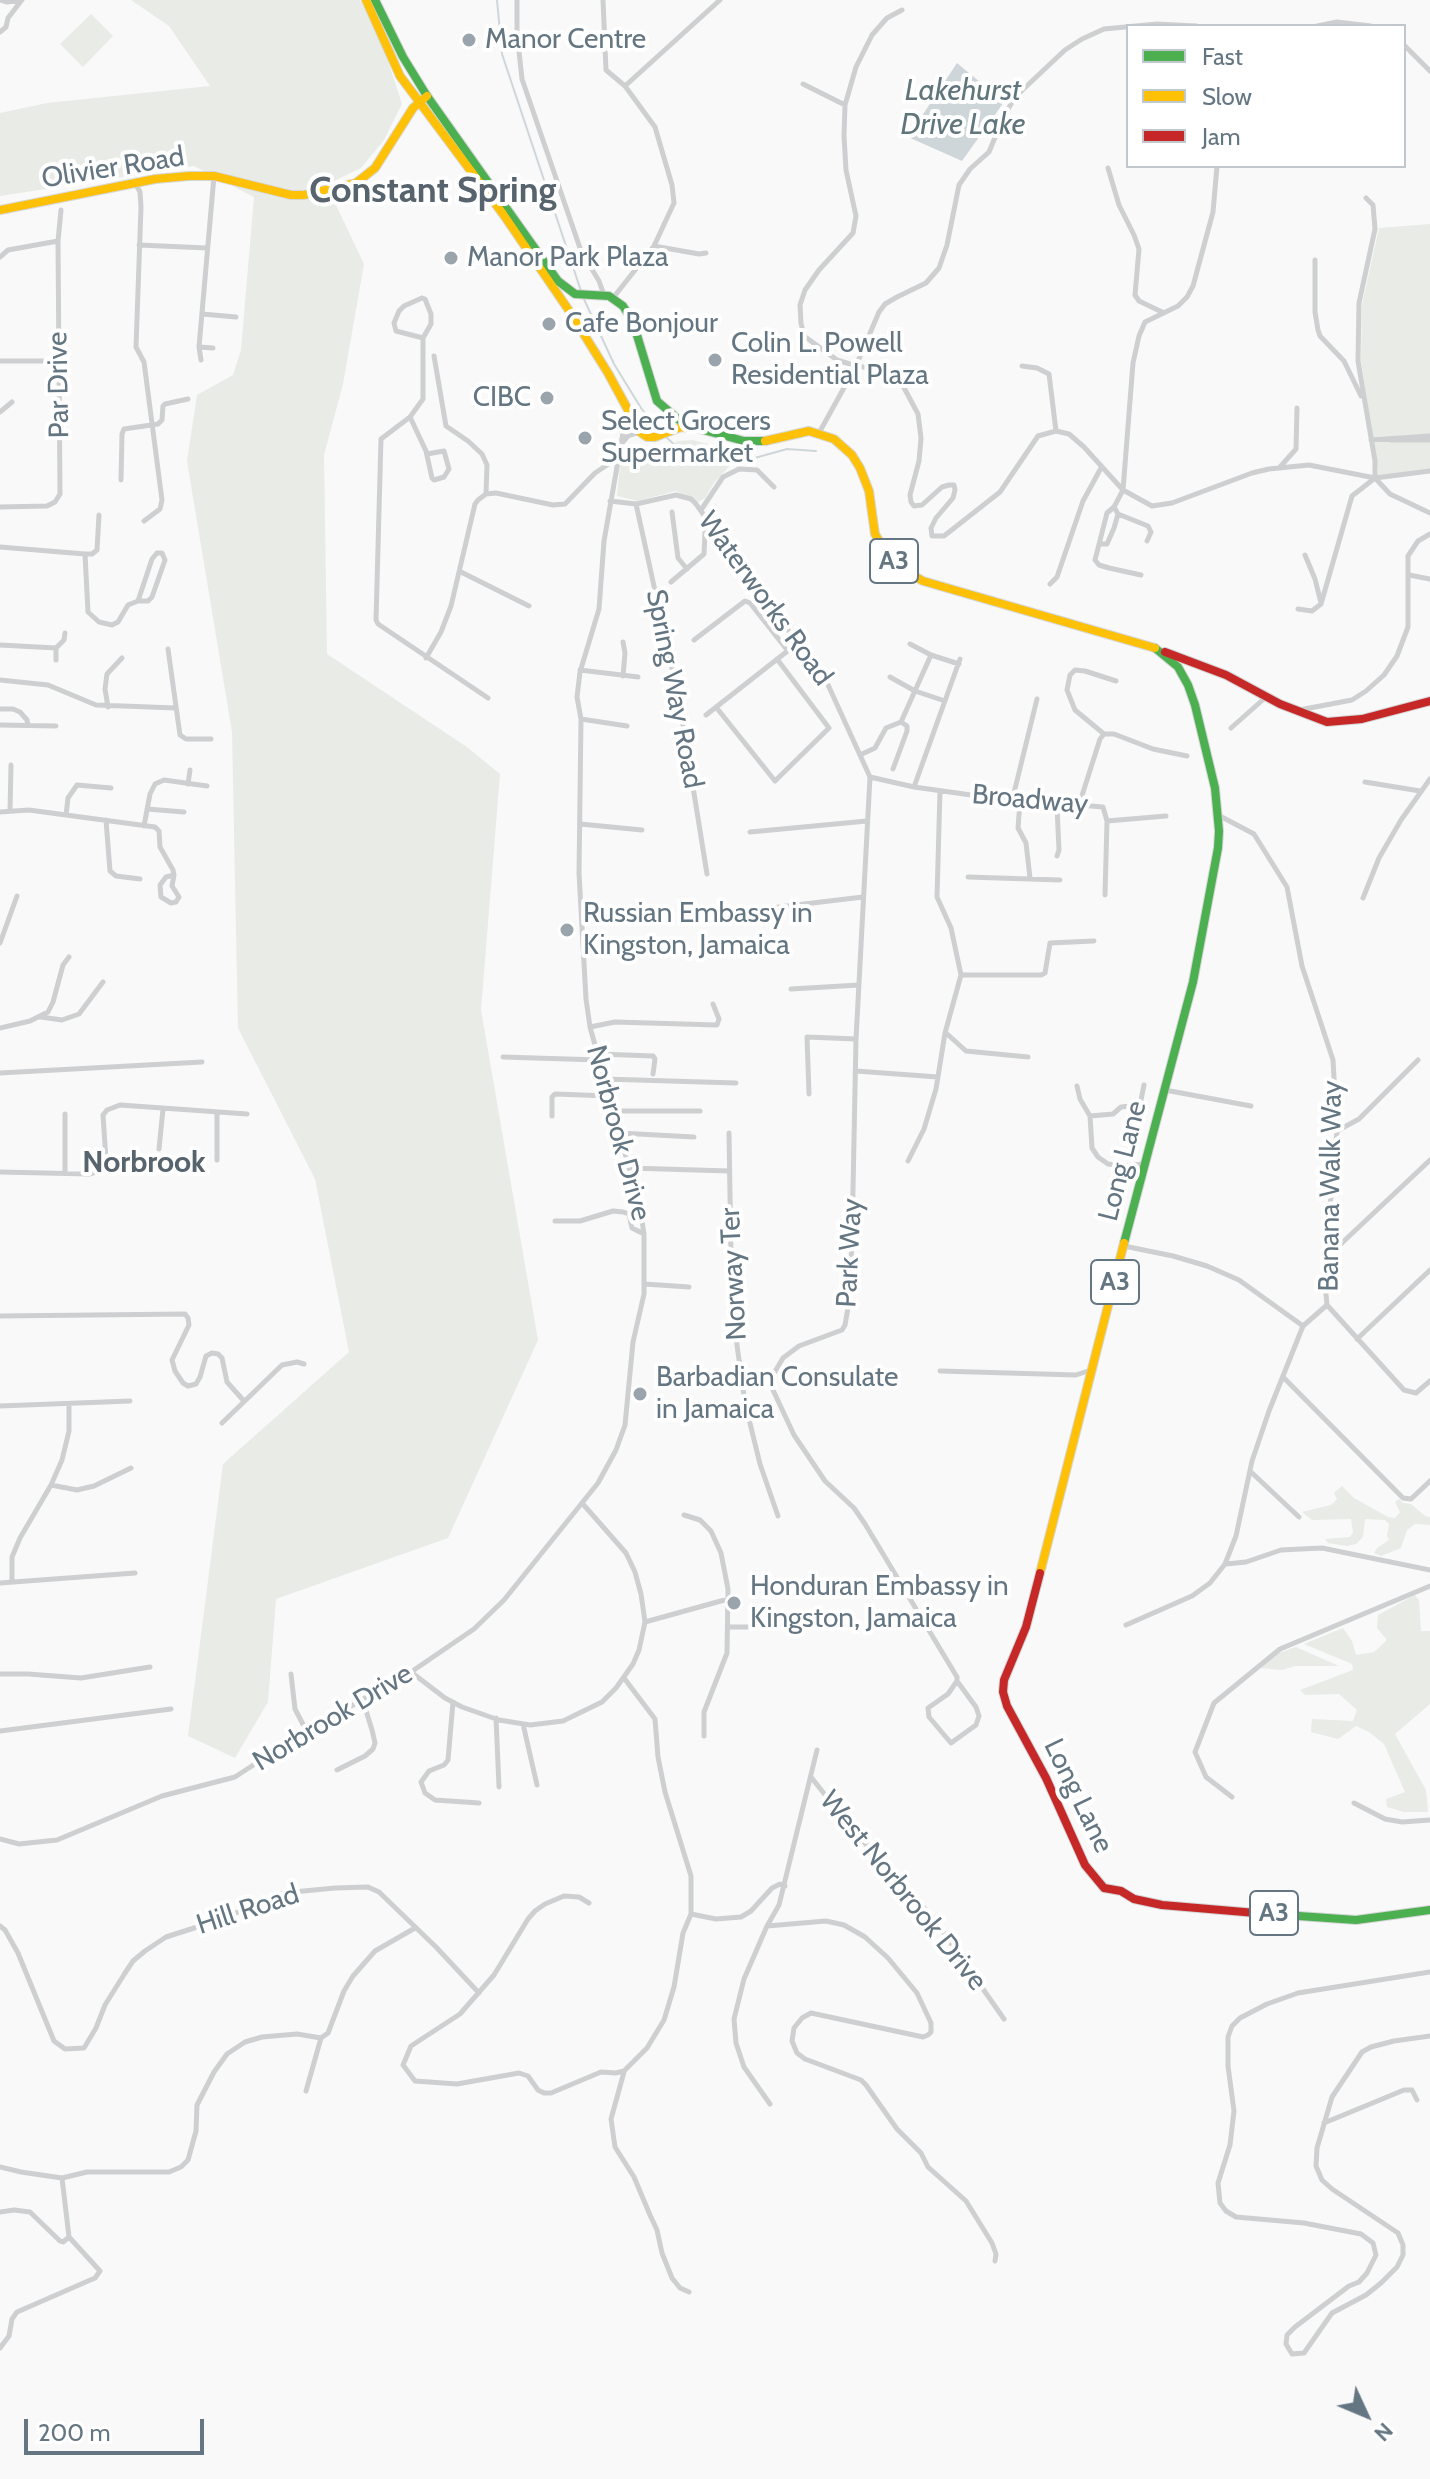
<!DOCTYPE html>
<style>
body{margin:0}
#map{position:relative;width:1430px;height:2479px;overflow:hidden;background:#f9f9f9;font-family:Cabin,sans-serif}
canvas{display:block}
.legend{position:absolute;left:1126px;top:24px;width:280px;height:144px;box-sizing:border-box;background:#fff;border:2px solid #c1c8cd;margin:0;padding:10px 14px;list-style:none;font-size:24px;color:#657683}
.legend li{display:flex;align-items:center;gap:16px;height:40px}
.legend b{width:40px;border:2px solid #c1c8cd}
.north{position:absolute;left:1326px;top:2375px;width:80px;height:80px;-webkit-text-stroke:6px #fff;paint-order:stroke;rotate:134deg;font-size:22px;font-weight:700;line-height:32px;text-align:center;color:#657683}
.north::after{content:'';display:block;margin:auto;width:28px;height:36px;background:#657683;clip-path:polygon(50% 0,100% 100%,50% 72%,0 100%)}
.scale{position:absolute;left:24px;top:2419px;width:180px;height:36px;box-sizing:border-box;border:4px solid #657683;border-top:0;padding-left:10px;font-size:24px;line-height:28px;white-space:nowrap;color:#657683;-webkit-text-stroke:6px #fff;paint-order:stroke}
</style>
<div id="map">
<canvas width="1430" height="2479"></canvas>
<ul class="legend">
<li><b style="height:10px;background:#4caf50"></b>Fast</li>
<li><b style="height:10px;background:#ffc107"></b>Slow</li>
<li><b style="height:10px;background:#c62828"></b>Jam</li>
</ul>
<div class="north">N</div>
<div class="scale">200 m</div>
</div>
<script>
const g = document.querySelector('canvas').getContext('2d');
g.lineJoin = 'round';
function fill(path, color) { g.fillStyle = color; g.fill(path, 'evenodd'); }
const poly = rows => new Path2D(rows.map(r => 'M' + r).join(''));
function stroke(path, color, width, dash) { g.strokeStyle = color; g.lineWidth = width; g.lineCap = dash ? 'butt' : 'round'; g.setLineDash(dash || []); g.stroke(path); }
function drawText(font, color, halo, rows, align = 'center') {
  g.font = font + ' Cabin,sans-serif'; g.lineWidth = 8; g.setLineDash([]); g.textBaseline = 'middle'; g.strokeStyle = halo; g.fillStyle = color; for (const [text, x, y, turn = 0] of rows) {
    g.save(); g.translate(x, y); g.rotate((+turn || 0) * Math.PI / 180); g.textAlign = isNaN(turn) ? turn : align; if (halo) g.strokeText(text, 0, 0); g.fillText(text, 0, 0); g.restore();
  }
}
const green = poly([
 [131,0,360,0,379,33,402,104,384,140,361,168,330,183,336,205,364,264,343,384,324,455,327,654,467,747,500,774,481,1010,538,1340,448,1538,276,1599,268,1702,235,1758,188,1736,223,1464,349,1352,315,1179,238,1028,232,732,187,461,197,395,233,375,241,350,254,197,194,166,0,196,0,113,47,103,210,86,169,26],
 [91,14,113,36,83,67,60,44],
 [1430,224,1430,470,1377,476,1378,470,1361,361,1362,304,1379,228],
 [693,440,732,451,737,458,714,483,705,498,697,503,676,491,637,501,617,496,620,464,627,445,633,444,647,449,659,449,679,441],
 [1342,1486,1354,1498,1388,1517,1395,1518,1400,1512,1395,1502,1399,1499,1403,1503,1411,1504,1425,1516,1430,1517,1430,1525,1415,1524,1407,1530,1401,1548,1381,1556,1374,1553,1377,1548,1389,1540,1387,1536,1389,1524,1385,1520,1365,1519,1363,1537,1356,1544,1347,1546,1328,1543,1325,1539,1350,1537,1353,1532,1351,1519,1312,1520,1302,1512,1331,1505,1337,1499,1334,1493],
 [1415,1595,1419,1600,1421,1631,1430,1631,1430,1704,1395,1734,1426,1790,1428,1812,1404,1812,1387,1807,1386,1799,1405,1792,1384,1744,1369,1732,1356,1726,1338,1739,1311,1732,1312,1719,1353,1721,1357,1710,1339,1694,1305,1695,1300,1690,1353,1670,1352,1664,1304,1644,1343,1628,1352,1641,1356,1655,1374,1652,1387,1640,1377,1628,1378,1615],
 [1296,1647,1307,1652,1339,1666,1295,1666,1282,1670,1260,1668,1278,1653]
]);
const water = poly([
 [957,63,1004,102,962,161,908,137]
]);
const stream = poly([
 [497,0,502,54,581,291],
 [583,297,614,364,641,408,661,433],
 [666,437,678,448,707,461,733,464,787,449,816,451]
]);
const street = poly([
 [0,0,7,2,22,0],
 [517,0,517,33,522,79,581,251,599,281,604,295],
 [603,0,606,70,625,86,655,127,672,185,674,203,654,246,613,298],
 [902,10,887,18,872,35,856,67,845,105,844,136,846,170,856,216,853,233,819,270,805,290,800,305,801,323,804,336,837,360,856,366,884,370,897,376,901,382,918,414,921,438,919,461,910,495,911,502,914,506,922,505,942,487,949,485,954,485,955,490,953,498,936,518,931,528,932,536,944,536,1000,492,1038,436,1056,431,1069,434,1084,447,1123,490,1152,506,1172,503,1252,473,1269,469,1309,465,1375,478,1390,494,1430,513],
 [1317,26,1337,22,1371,26],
 [0,32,6,27,8,18,21,1],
 [1404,45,1430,71],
 [803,84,845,105],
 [625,86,720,0],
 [1108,168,1119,205,1134,235,1139,249,1135,295,1139,301,1162,312],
 [135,183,140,192,141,207,136,347,144,362,162,500,160,509,144,521],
 [1366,198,1373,205,1375,229,1359,303,1358,361,1375,461,1375,478],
 [139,245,207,248],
 [654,246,699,254,706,253],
 [0,257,8,250,58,241],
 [1315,260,1315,312,1318,330,1320,336,1344,361,1361,396],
 [422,298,425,299,431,314,431,324,423,338,396,331,394,323,399,311,404,306,422,298],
 [202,314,236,317],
 [423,338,423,399,410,417,381,439,376,620,378,624,488,698],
 [199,347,213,348],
 [434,356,446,426,468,441,482,454,487,465,486,494],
 [201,360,199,347,214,176],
 [0,361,58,361],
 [1022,366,1037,368,1049,374,1056,431],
 [0,412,12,402],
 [410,417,426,451,432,478,434,480,444,477,449,469,444,451,427,454],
 [819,433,856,366,879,312,885,304,897,297,926,283,939,268,947,245,959,185,970,169,989,152,1003,118,1015,97,1065,50,1082,39,1104,29,1157,24,1197,26],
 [1371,440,1430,436],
 [1391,440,1430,440],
 [621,444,628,436,640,432],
 [1280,467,1296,449,1297,408],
 [121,480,122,434,124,429,158,424,162,420,163,406,165,404,188,399],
 [610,501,636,504,676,495,691,499,696,504,761,596,824,676,870,777,856,1039,852,1240,849,1302,845,1325,842,1330,799,1346,783,1358,773,1375,773,1390,794,1435,825,1481,854,1508,865,1524,957,1677,957,1681,976,1707,979,1716,976,1725,951,1743,929,1717,928,1708,948,1694,957,1681],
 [636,504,679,700,707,874],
 [0,507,47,506,55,502,60,494,58,241,61,210],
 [701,510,723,477,739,469,757,470,774,487],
 [672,512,678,558,687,569],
 [1118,514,1148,526,1151,532,1147,541],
 [1099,544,1107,544,1114,528,1118,514,1114,507],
 [0,547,85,554,88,612,99,622,112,625,118,622,128,605,138,601,148,601,152,597,165,560,162,553,157,553,152,559,138,601],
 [85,554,92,554,97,550,99,515],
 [1305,555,1315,579,1321,603],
 [461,572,529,606],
 [1141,575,1109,568,1099,565,1095,560,1107,513,1114,507,1123,490,1133,363,1139,336,1145,322,1178,306,1187,297,1193,286,1213,212,1217,166],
 [1409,575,1430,579],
 [671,582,704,554,705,532,709,523],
 [1050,584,1057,577,1083,501,1101,468],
 [1298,609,1312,611,1321,604,1352,496,1375,478,1430,471],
 [694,640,745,601,750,603,788,651],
 [623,642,625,653,623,676],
 [910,644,931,655,959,664],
 [0,645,56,648,64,640,65,633],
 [56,648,56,660],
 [168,649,180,735,186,739,211,739],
 [426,658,441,632,451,606,475,504,478,500,486,494,496,493,553,505,565,504,595,473,616,459],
 [580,670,638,677],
 [890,677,915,691,945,701],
 [0,680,48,685,96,705,176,708],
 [108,707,105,689,107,674,122,658],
 [716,707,775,781,829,728,777,659],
 [0,709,13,709,20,712,27,720,28,725],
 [1299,710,1352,700,1366,691,1384,675,1397,656,1408,627,1408,556,1418,541,1430,534],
 [706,715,799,642],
 [581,719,627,726],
 [0,725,56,726],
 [1231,728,1266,697],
 [1104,734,1075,710,1067,690,1070,675,1075,670,1085,671,1116,681],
 [1104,734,1114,734,1153,749,1187,756],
 [860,755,875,748,886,728,901,722,931,655],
 [893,769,907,731,907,726,901,722],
 [870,777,914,787,1057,807,1079,805,1103,807,1107,821,1105,895],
 [1365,782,1420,791],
 [188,784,190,770],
 [914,787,960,659],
 [1012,801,1037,699],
 [1020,802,1018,828,1026,843,1030,878],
 [1079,805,1100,739,1104,734],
 [1057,807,1059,850,1057,856],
 [147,809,184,812],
 [10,811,11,765],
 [0,812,29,810,155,827,159,831,160,847,173,870,174,875,172,886,179,897,176,902,171,903,161,897,160,885,166,877,174,875],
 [66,815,68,798,77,785,111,788],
 [1218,815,1254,834,1287,887,1302,966,1333,1060,1337,1131,1324,1272,1327,1305,1404,1390,1416,1393,1430,1381],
 [106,820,110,871,116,876,140,879],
 [1107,821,1166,816],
 [580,824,642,830],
 [144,826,150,794,155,784,164,780,207,786],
 [750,832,867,821],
 [968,877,1060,880],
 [1363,898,1379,858,1401,820,1430,779],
 [737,912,863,897],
 [0,943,17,896],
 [961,975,1041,975,1045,973,1050,943,1094,941],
 [791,989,859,985],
 [41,1017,62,1020,79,1014,103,982],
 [590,1027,615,1022,717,1025,719,1019,713,1004],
 [0,1028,30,1021,48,1012,53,1002,63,965,69,957],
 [946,1033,966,1051,1028,1057],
 [598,1054,653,1056,655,1059,653,1074],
 [503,1057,599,1060],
 [856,1071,938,1077],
 [0,1073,202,1062],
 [604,1079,736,1083],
 [1077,1086,1080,1099,1090,1116,1092,1148,1098,1157,1108,1164,1121,1166,1145,1164],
 [1165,1090,1251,1106],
 [809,1094,807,1037,856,1039],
 [613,1111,700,1111],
 [217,1112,217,1160],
 [65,1114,65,1173],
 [552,1116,552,1097,555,1094,609,1096],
 [1090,1116,1113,1114,1121,1107,1140,1105,1144,1085],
 [1337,1131,1359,1119,1418,1060],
 [619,1133,694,1137],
 [729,1133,731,1256,736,1338,745,1403,760,1464,778,1516],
 [159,1149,163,1109],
 [908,1161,924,1129,936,1089,945,1033,961,975,951,928,937,897,940,791],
 [629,1168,729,1171],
 [0,1172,89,1174,104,1170,106,1160,103,1115,107,1110,120,1105,247,1114],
 [555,1221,580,1221,613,1211,623,1212,629,1214,632,1228,644,1234],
 [1124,1246,1173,1256,1207,1266,1239,1280,1303,1326],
 [1327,1257,1430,1160],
 [644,1284,689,1287],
 [0,1316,185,1314,188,1318,189,1325,172,1360,175,1371,183,1383,188,1386,196,1384,200,1377,206,1356,212,1353,218,1354,222,1358,227,1382,244,1401],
 [1357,1339,1430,1270],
 [940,1371,1076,1375,1091,1370],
 [1283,1377,1403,1498,1411,1499,1430,1481],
 [0,1406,130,1401],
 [222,1423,282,1365,297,1362,304,1364],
 [1251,1472,1299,1517],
 [51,1485,77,1490,94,1486,131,1468],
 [684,1515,700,1520,711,1531,721,1553,728,1589,727,1653,704,1712,704,1736],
 [1226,1564,1246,1562,1281,1550,1322,1548,1430,1570],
 [12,1582,12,1557,20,1538,51,1485,62,1460,69,1431,69,1404],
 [0,1583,135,1573],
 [645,1622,728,1599],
 [1126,1625,1192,1596,1210,1583,1225,1564,1236,1536,1252,1461,1269,1411,1303,1326,1327,1305],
 [728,1627,747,1627],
 [411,1672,445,1698,462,1707,499,1720,530,1725,563,1721,602,1702,616,1688,633,1664,639,1650,645,1622,641,1594,635,1572,626,1553,582,1503],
 [0,1674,28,1674,81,1678,150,1667],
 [291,1674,295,1709,307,1732],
 [453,1702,448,1760,444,1765,429,1771,421,1782,425,1793,435,1800,479,1803],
 [496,1718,499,1787],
 [523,1724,537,1785],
 [0,1731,171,1709],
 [337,1770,365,1756,373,1749,375,1743,372,1730,363,1701],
 [811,1777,852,1829,934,1919,1004,2019],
 [1232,1797,1206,1777,1195,1752,1214,1703,1280,1649,1430,1586],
 [1354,1803,1385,1819,1402,1822,1430,1820],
 [0,1839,19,1844,57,1840,162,1796,235,1777,293,1739,411,1672,474,1629,504,1600,598,1483,616,1450,625,1425,633,1342,644,1294,644,1234,640,1207,590,1027,586,999,579,873,581,719,577,697,580,672,599,609,604,541,627,410],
 [589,1903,579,1897,564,1896,545,1904,535,1911,528,1919,494,1975,460,2014,411,2046,403,2065,415,2081,457,2084,519,2073,528,2076,538,2090,544,2093,551,2093,601,2072,616,2073,624,2071,647,2048,664,2020,674,1987,683,1933,691,1914,691,1876,665,1792,658,1757,655,1719,624,1678],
 [691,1914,716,1919,741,1917,751,1911,772,1888,780,1884,785,1886],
 [0,1926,5,1930,18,1953,54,2041,65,2049,84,2048,96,2028,105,2005,125,1973,133,1961,145,1951,166,1937,219,1920,283,1893,335,1888,368,1887,379,1892,436,1947,479,1993],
 [767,1926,826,1921,844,1925,865,1937,888,1958,917,1993,931,2023,931,2032,928,2035,923,2037,811,2013,802,2018,794,2028,792,2041,797,2053,805,2059,861,2080,866,2085,897,2129,921,2153,928,2167,966,2201,992,2243,996,2254,995,2261],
 [1430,1972,1298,1993,1267,2004,1240,2018,1232,2026,1228,2037,1228,2066,1234,2111,1230,2145,1218,2183,1220,2203,1226,2211,1236,2217,1304,2223,1361,2234,1373,2243,1376,2255,1367,2273,1359,2282,1349,2286,1295,2327,1287,2335,1286,2344,1292,2354,1304,2353,1332,2313,1366,2295,1381,2283,1397,2267,1403,2255,1403,2245,1398,2233,1332,2189,1322,2180,1316,2166,1317,2148,1332,2097,1362,2052,1371,2047,1394,2041,1430,2036],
 [624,2072,611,2119,615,2147,634,2177,650,2215,657,2230,662,2253,672,2278,680,2288,689,2292],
 [306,2091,321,2038],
 [770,2104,744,2067,736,2043,734,2019,744,1979,767,1926,779,1905,817,1750],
 [1324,2123,1404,2090,1412,2090,1417,2100],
 [0,2167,21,2172,62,2178,87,2172,169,2172,181,2167,188,2160,196,2131,197,2105,214,2072,227,2054,245,2042,262,2037,297,2034,321,2038,328,2033,344,1991,353,1976,375,1951,415,1928],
 [62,2178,69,2237],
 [0,2212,14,2210,30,2212,60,2241,63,2242,69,2237,100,2271,95,2278,17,2312,12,2319,9,2336,0,2348]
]);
const fast = poly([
 [375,0,403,57,427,96,558,281,575,294,609,296,623,306,633,322,657,401,685,425,744,441,765,441],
 [1124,1243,1193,982,1218,848,1219,831,1215,788,1195,705,1188,685,1178,667,1155,648],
 [1256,1913,1356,1920,1430,1910]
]);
const slow = poly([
 [366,0,400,76,503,214,570,312,608,373,640,432,647,437,655,437,681,427,690,428],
 [0,210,155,179,189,176,214,176,291,195,304,195,356,183,375,168,413,108,427,96],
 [765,441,809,431,834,439,852,455,860,468,869,491,875,534,885,551,904,570,923,581,1155,648],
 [1040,1573,1124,1243]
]);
const jam = poly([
 [1165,652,1226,675,1280,704,1327,722,1362,719,1430,701],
 [1040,1573,1026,1627,1004,1680,1003,1692,1007,1706,1046,1778,1085,1865,1104,1888,1121,1891,1134,1899,1162,1905,1256,1913]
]);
const markers = [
 [469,40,8,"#99a4ac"],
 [451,258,8,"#99a4ac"],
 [549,324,8,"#99a4ac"],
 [715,360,8,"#99a4ac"],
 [547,398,8,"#99a4ac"],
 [585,438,8,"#99a4ac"],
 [567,930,8,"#99a4ac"],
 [640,1394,8,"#99a4ac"],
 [734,1603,8,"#99a4ac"]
];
const shields = [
 [894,561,48],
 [1115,1282,48],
 [1274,1913,48]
];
const shieldNames = [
 ["A3",894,561],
 ["A3",1115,1282],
 ["A3",1274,1913]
];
const poiNames = [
 ["Manor Centre",485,40],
 ["Manor Park Plaza",467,258],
 ["Cafe Bonjour",565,324],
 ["Colin L. Powell",731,344],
 ["Residential Plaza",731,376],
 ["CIBC",531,398,"right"],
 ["Select Grocers",601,422],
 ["Supermarket",601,454],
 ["Russian Embassy in",583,914],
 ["Kingston, Jamaica",583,946],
 ["Barbadian Consulate",656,1378],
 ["in Jamaica",656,1410],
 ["Honduran Embassy in",750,1587],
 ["Kingston, Jamaica",750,1619]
];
const streetNames = [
 ["Olivier Road",113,168,-9],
 ["Par Drive",59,385,-91],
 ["Waterworks Road",765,599,54],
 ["Spring Way Road",674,689,79],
 ["Broadway",1030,800,5],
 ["Norbrook Drive",618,1133,75],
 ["Long Lane",1123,1161,-76],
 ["Banana Walk Way",1331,1186,-89],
 ["Park Way",850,1253,-87],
 ["Norway Ter",734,1274,-93],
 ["Norbrook Drive",333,1718,-31],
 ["Long Lane",1078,1796,64],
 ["West Norbrook Drive",903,1891,51],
 ["Hill Road",248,1910,-18]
];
const waterNames = [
 ["Lakehurst",963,91],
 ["Drive Lake",963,125]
];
const neighbourhoodNames = [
 ["Norbrook",144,1163]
];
const districtNames = [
 ["Constant Spring",433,191]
];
fill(green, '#e8ebe6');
fill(water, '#ced6d9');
stroke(stream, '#ced6d9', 2);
stroke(fast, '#d5d6d7', 10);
stroke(slow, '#d5d6d7', 10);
stroke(jam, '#d5d6d7', 10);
stroke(street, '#cecfd0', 5);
stroke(fast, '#4caf50', 8);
stroke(slow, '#ffc107', 8);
stroke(jam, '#c62828', 8);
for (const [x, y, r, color] of markers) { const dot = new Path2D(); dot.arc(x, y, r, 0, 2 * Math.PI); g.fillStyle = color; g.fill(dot); stroke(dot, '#fff', 3); }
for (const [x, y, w] of shields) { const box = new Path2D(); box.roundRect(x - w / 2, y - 22, w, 44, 6); g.fillStyle = '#fff'; g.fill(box); stroke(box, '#657683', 2); }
drawText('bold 26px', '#657683', null, shieldNames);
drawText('28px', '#657683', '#fff', poiNames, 'left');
drawText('28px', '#657683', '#fff', streetNames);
drawText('italic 30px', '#60757c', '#fff', waterNames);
drawText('bold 30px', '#57646e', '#fff', neighbourhoodNames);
drawText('bold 36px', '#57646e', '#fff', districtNames);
</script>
